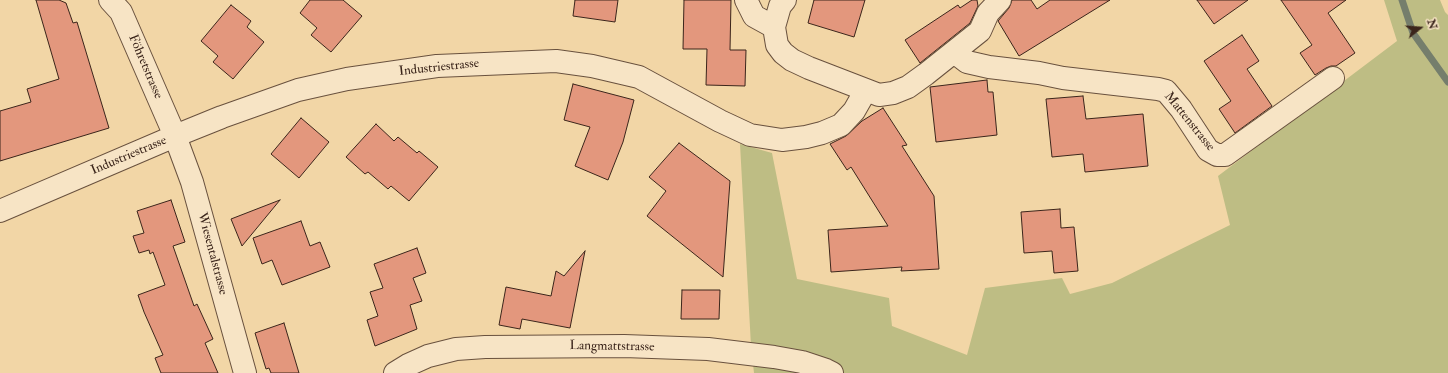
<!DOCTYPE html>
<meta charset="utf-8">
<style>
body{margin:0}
#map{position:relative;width:1448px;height:373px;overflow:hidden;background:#f2d6a6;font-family:"IM FELL Double Pica",serif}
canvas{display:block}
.north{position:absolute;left:1400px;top:8px;width:40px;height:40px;-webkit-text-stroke:3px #f7e4c5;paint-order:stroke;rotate:73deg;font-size:11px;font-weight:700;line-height:16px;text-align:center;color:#3b251b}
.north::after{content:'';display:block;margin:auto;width:14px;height:18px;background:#3b251b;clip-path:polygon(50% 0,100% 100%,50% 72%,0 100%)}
</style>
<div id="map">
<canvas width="1448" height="373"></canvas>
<div class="north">N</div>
</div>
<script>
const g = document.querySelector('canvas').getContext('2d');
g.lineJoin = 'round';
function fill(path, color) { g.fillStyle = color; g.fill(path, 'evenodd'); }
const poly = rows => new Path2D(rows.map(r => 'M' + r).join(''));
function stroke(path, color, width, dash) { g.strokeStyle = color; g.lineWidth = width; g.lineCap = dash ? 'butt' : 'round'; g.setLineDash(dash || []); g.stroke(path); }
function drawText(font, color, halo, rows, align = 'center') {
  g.font = font + ' "IM FELL Double Pica",serif'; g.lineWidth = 4; g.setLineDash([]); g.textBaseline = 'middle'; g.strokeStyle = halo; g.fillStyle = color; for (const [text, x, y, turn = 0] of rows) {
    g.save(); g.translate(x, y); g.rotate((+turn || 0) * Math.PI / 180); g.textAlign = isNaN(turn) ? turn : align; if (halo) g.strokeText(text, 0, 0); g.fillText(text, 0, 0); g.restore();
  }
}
const green = poly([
 [1384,0,1440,0,1445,12,1448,15,1448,373,754,373,751,346,740,144,772,153,797,279,889,298,892,326,967,355,985,288,1062,278,1070,294,1112,283,1230,225,1218,176,1397,41]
]);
const stream = poly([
 [1402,0,1413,33,1448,82]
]);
const building = poly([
 [36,0,59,0,66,3,73,23,77,22,109,128,0,161,0,111,31,102,27,89,59,79,36,0],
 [310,0,343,0,362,16,331,52,311,35,317,28,300,13,310,0],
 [575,0,618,0,615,22,573,16,575,0],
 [684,0,731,0,730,50,746,50,745,86,706,85,707,49,683,49,684,0],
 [814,0,865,0,854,37,808,23,814,0],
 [972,0,977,0,978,6,970,23,920,63,905,40,958,5,960,8,972,0],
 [1012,0,1031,0,1037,9,1050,0,1110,0,1019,56,998,21,1009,8,1012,0],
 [1197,0,1248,0,1214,24,1197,0],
 [1281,0,1346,0,1328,13,1355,53,1336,66,1331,66,1326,68,1315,75,1300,53,1312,45,1281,0],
 [231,5,251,21,247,27,264,42,233,79,213,62,218,56,201,41,231,5],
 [1242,35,1259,61,1247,69,1272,106,1235,133,1219,109,1231,101,1204,61,1242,35],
 [987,80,988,92,993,92,997,135,936,142,930,87,987,80],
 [573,84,634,100,623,142,608,180,575,166,590,127,564,120,573,84],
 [1083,96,1086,119,1143,114,1148,166,1085,172,1083,154,1052,157,1046,99,1083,96],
 [883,108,907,145,902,146,934,196,939,269,901,271,902,267,831,272,828,230,888,226,851,167,847,170,830,144,846,136,862,121,883,108],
 [301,118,329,142,299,178,271,154,301,118],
 [376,124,394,141,398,137,417,153,419,151,438,167,409,201,391,186,388,189,368,172,365,174,346,157,376,124],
 [679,143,730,181,723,277,647,216,666,191,649,177,679,143],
 [171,200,185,242,173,246,194,306,197,304,213,339,205,343,218,373,161,373,155,358,163,355,144,312,138,295,165,285,153,252,150,254,149,250,139,253,133,236,144,233,137,211,171,200],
 [280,200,242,246,231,219,280,200],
 [1060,209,1061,228,1074,227,1078,271,1054,273,1052,251,1024,253,1021,212,1060,209],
 [301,221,310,246,320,242,330,267,282,285,272,260,262,264,253,238,301,221],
 [417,248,426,273,413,278,422,301,410,305,417,329,375,346,367,320,378,316,370,292,383,288,374,264,417,248],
 [585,251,570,328,522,319,520,329,499,325,506,287,551,296,556,271,564,276,585,251],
 [682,290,720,290,719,319,681,319,682,290],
 [284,323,299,373,271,373,269,368,266,369,255,333,284,323]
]);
const minor = poly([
 [110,0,121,12,175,136,192,182,245,373],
 [746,0,754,16,774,27],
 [785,0,780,6,774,27,777,45,783,53,792,60,809,68,879,95,893,93,908,87,926,74,980,31,988,13,1000,0],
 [954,52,967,62,989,67,1039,73,1063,78,1158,89,1166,91,1181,109,1208,150,1217,155,1225,155,1333,78],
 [0,211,175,136,222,117,298,90,347,79,437,66,556,61,592,66,639,77,720,121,750,135,782,140,806,137,822,133,841,125,854,111,866,90],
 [395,373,408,365,428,356,456,349,485,347,624,346,708,349,774,357,802,362,826,370,832,373]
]);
const streetNames = [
 ["Föhretstrasse",145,67,67],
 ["Industriestrasse",439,68,-6],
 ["Mattenstrasse",1189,122,51],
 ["Industriestrasse",129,156,-23],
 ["Wiesentalstrasse",212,254,75],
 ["Langmattstrasse",612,347,1]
];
fill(green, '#bebd84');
stroke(stream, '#757e6c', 7);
fill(building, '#e3977d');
stroke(building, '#3b251b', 1);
stroke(minor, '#69513e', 24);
stroke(minor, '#f7e4c5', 22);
drawText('13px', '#3b251b', '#f7e4c5', streetNames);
</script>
